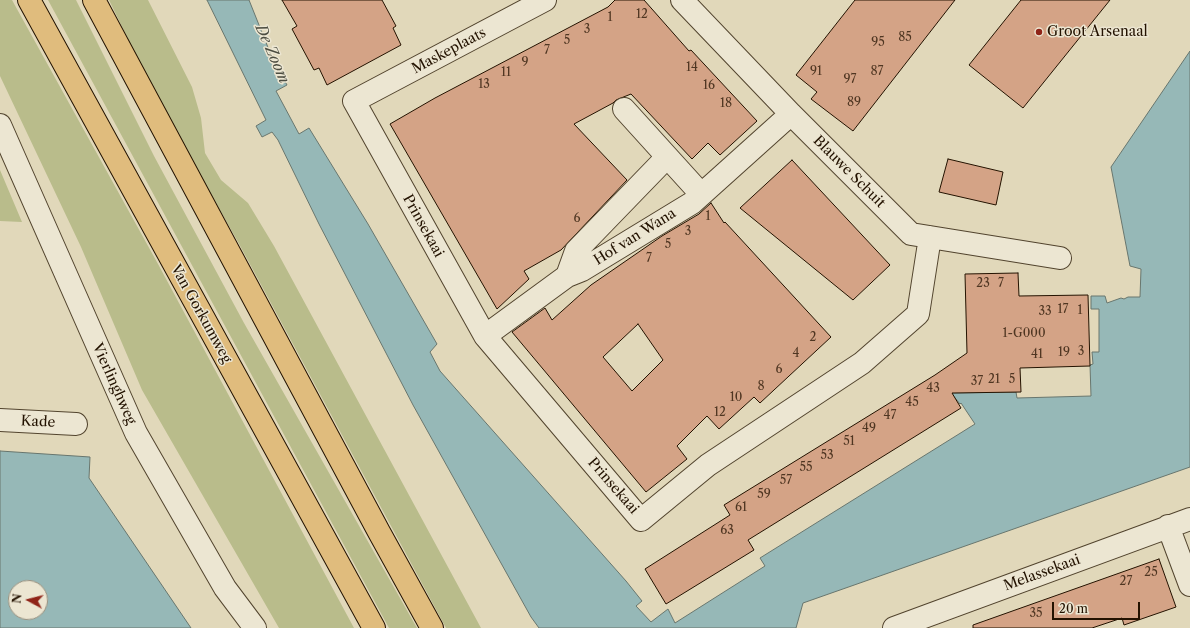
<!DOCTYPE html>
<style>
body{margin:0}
#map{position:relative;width:1190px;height:628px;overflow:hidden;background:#e1d8ba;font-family:"Libre Caslon Text",serif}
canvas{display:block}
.north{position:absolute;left:8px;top:580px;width:40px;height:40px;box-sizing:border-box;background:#ece6d2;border:1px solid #9c917e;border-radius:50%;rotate:277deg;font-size:11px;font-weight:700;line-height:16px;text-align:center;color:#231200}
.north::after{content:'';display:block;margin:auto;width:14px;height:18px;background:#8f2418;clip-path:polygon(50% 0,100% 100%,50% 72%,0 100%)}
.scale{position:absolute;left:1052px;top:602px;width:88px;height:18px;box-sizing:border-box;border:2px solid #231200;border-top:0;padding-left:5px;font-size:12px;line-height:14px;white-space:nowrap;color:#231200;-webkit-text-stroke:3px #ece6d2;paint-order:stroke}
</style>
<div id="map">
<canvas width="1190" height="628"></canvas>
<div class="north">N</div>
<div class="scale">20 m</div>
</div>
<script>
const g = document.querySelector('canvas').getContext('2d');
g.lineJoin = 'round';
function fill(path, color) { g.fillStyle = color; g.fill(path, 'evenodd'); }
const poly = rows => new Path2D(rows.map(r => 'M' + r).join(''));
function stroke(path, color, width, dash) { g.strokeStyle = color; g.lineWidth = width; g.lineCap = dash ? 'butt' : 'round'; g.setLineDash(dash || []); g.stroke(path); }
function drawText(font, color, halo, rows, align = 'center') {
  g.font = font + ' "Libre Caslon Text",serif'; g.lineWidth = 3; g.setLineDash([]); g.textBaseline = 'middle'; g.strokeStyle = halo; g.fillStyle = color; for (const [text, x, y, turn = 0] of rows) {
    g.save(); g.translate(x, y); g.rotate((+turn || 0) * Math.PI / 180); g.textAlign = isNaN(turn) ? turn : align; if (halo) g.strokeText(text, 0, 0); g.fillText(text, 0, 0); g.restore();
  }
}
const green = poly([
 [0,0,12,0,158,264,354,628,279,628,142,390,81,247,0,76],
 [48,0,76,0,154,156,244,323,417,628,389,628],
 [109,0,148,0,192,87,201,118,205,153,221,180,248,203,274,246,481,628,446,628,238,242,157,99],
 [0,170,22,222,0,221]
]);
const water = poly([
 [207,0,249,0,273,60,287,85,276,91,299,134,309,128,368,224,437,344,430,352,440,371,626,581,642,601,636,606,651,622,668,609,675,623,765,566,760,558,975,424,961,403,960,404,951,393,1016,392,1017,398,1091,396,1090,365,1093,364,1092,352,1099,352,1099,309,1091,309,1091,296,1105,296,1107,303,1121,298,1124,299,1128,297,1140,297,1141,269,1130,266,1111,167,1190,51,1190,467,803,603,796,628,539,628,531,617,413,405,319,224,278,140,272,132,262,137,256,126,266,120,207,0],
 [0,451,90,457,89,478,191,628,0,628,0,451],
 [16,588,40,588,40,612,16,612,16,588]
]);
const building = poly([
 [282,0,382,0,396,26,393,28,401,45,327,85,319,68,314,70,292,29,297,26,282,0],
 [615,0,644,0,689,51,691,50,757,121,720,155,708,143,692,159,631,94,616,100,613,103,574,124,627,180,561,250,524,271,529,279,497,309,390,124,435,98,608,7,615,0],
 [855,0,955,0,853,131,811,99,817,92,796,75,855,0],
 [1021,0,1110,0,1023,108,969,65,1021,0],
 [948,159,1003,172,996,205,939,192,948,159],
 [792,160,890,265,853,300,740,208,792,160],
 [711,203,724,223,725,222,831,337,760,403,754,397,719,429,707,416,677,446,687,459,646,492,512,332,545,308,552,320,591,285,662,236,699,214,711,203],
 [638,324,663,360,632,391,603,357,638,324],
 [1018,273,1019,296,1088,295,1090,366,1020,368,1021,392,952,393,961,408,748,540,754,550,666,604,645,569,730,515,724,505,935,375,967,353,965,274,1018,273],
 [1159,559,1176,607,1124,625,1122,618,1092,628,973,628,973,625,1159,559]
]);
const minor = poly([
 [545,0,354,101,485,336,641,520,708,465,862,363,918,314,930,237],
 [682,0,791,114,911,234,1060,258],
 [624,109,701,194],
 [0,125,136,433,225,588,255,628],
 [567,276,576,251,667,157],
 [485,336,567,276,582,270,692,203,791,114],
 [0,420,76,424],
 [1168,526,1190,585],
 [894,628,1190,519]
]);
const major = poly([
 [29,0,374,628],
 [94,0,379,532,432,628]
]);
const markers = [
 [1039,32,4,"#8f2418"]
];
const numberNames = [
 ["12",642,15],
 ["1",610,18],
 ["3",587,30],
 ["85",905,38],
 ["5",567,41],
 ["95",878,43],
 ["7",547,51],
 ["9",525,63],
 ["14",692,68],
 ["91",816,72],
 ["87",877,72],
 ["11",506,73],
 ["97",850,80],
 ["13",484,85],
 ["16",709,86],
 ["89",854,103],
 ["18",726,104],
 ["1",708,217],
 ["6",577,219],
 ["3",688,232],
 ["5",668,245],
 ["7",649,259],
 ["23",983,284],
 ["7",1001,284],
 ["17",1063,310],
 ["1",1080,311],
 ["33",1045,312],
 ["1-G000",1024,334],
 ["2",813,338],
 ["3",1081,352],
 ["19",1064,353],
 ["4",796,354],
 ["41",1037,355],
 ["6",779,370],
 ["21",994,380],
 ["5",1012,380],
 ["37",977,382],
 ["8",761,387],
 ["43",933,389],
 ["10",736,398],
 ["45",912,403],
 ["12",720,413],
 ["47",890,416],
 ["49",869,429],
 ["51",849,442],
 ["53",827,456],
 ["55",806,468],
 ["57",786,481],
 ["59",764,495],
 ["61",741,508],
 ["63",727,531],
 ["25",1151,573],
 ["27",1126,582],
 ["35",1036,614]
];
const poiNames = [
 ["Groot Arsenaal",1047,32]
];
const streetNames = [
 ["Maskeplaats",449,51,-28],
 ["Blauwe Schuit",849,172,45],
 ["Prinsekaai",423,226,61],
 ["Hof van Wana",635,237,-32],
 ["Van Gorkumweg",201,314,61],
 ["Vierlinghweg",114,384,66],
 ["Kade",38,422,3],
 ["Prinsekaai",613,486,49],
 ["Melassekaai",1042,573,-20]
];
const waterNames = [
 ["De Zoom",272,54,66]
];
fill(green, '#b9bc8b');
fill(water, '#96b8b7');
stroke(water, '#68766e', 1);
fill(building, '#d4a386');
stroke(building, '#231200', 1);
stroke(minor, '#52442e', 24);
stroke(major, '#231200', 24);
stroke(minor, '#ece6d2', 22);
stroke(major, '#e0bc7d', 22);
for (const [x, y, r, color] of markers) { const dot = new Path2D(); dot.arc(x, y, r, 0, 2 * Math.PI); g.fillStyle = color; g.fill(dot); stroke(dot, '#ece6d2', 1.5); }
drawText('12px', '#4f3622', null, numberNames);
drawText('14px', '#231200', '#ece6d2', poiNames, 'left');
drawText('14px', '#231200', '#ece6d2', streetNames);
drawText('italic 15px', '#4b4c40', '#ece6d2', waterNames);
</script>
